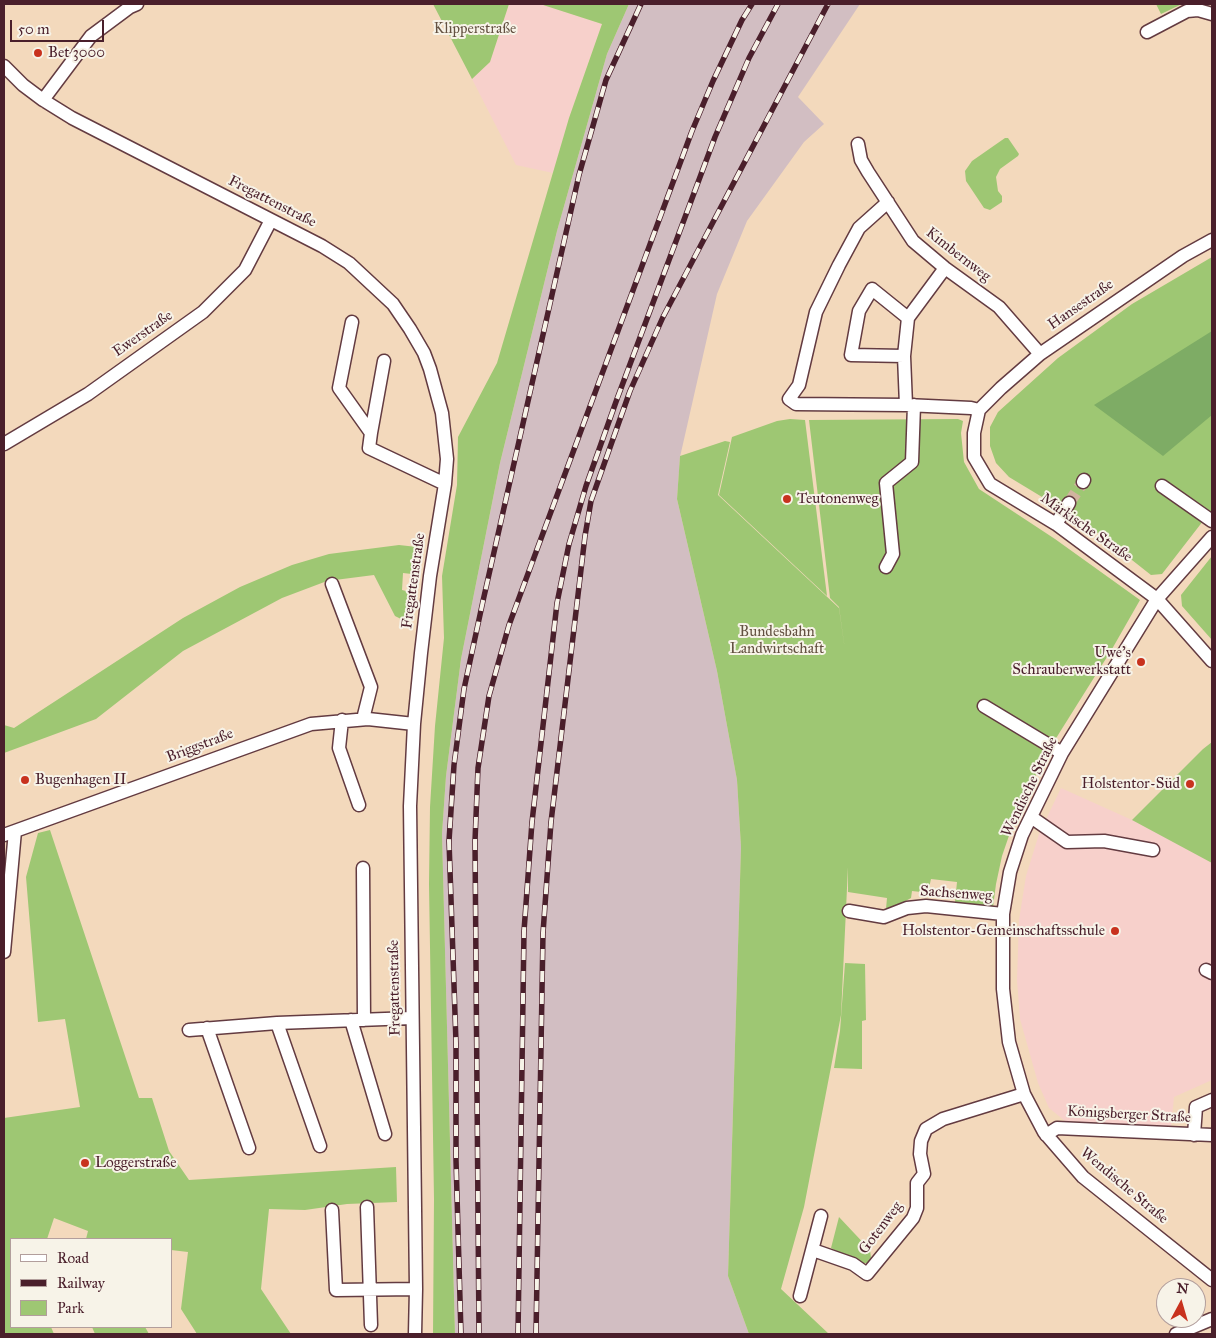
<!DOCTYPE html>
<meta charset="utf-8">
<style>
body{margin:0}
#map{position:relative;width:1216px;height:1338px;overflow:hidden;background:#f3d9bc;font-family:"IM FELL Great Primer",serif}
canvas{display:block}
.frame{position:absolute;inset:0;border:5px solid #4a1f2b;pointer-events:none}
.legend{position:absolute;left:10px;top:1238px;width:162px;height:90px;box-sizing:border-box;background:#f7f3e8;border:1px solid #b29e9c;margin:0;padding:6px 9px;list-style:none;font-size:15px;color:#4a1f2b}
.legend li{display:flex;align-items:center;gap:10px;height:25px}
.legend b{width:25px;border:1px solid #b29e9c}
.north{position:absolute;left:1156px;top:1278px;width:50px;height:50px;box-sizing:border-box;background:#f7f3e8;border:1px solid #b29e9c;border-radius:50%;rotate:6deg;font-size:14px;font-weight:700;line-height:20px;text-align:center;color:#4a1f2b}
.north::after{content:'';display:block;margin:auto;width:18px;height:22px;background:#c8321e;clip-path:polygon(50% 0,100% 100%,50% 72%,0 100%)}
.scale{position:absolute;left:10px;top:20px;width:94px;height:22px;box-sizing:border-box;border:2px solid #4a1f2b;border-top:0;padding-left:6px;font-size:15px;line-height:18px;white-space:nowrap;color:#4a1f2b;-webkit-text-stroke:4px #f7f3e8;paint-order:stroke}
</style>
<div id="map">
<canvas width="1216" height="1338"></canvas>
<div class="frame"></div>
<ul class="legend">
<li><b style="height:6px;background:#fff"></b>Road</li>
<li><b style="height:6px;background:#4a1f2b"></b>Railway</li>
<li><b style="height:14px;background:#9ec773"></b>Park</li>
</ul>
<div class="north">N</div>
<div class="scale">50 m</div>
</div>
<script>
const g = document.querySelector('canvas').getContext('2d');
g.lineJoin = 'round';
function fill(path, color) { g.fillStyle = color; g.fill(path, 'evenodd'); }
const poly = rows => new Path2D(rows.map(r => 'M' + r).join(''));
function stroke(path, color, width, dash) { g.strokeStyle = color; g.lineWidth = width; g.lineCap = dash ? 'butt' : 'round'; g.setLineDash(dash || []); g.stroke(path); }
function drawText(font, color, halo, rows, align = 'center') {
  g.font = font + ' "IM FELL Great Primer",serif'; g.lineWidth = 4; g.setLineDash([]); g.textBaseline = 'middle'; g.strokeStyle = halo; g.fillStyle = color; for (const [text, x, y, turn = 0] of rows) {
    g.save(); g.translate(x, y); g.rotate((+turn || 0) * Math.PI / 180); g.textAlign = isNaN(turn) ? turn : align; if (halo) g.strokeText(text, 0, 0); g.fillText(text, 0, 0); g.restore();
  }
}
const built = poly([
 [509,4,540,4,602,24,569,118,553,173,516,165,472,79,490,62],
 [1212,742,1212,1080,1174,1097,1171,1127,1065,1121,1049,1108,1038,1083,1020,1019,1017,980,1019,920,1026,876,1039,834,1061,788,1132,820,1203,749]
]);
const industrial = poly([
 [629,4,860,4,798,97,824,124,804,142,747,221,717,294,680,457,677,499,717,671,737,780,741,847,728,1276,749,1334,455,1334,442,834,446,776,461,659,500,463,557,231,607,54]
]);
const green = poly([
 [433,4,509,4,490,62,472,79],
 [540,4,629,4,607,54,557,231,500,463,461,659,446,776,442,834,455,1334,433,1334,434,1199,429,884,430,807,435,726,444,638,442,576,457,485,458,437,497,363,569,118,602,24],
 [1156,4,1182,4,1161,14],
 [1005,138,1008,138,1019,154,1018,156,1000,169,996,177,998,191,1002,196,1002,202,990,210,984,208,966,181,965,171,972,161],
 [1212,257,1212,512,1210,512,1162,574,1151,575,1085,523,1009,477,996,463,990,446,990,427,998,412,1058,358,1132,304],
 [790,419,805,420,827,596,719,495,732,437,777,421],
 [958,419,963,421,961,433,964,462,979,489,1055,539,1140,600,1112,649,1048,751,1025,797,1013,824,1002,856,996,884,993,907,990,908,955,902,957,882,931,879,929,888,922,887,921,892,912,891,911,898,891,909,886,909,887,898,848,892,848,867,841,1015,804,1207,781,1289,829,1334,749,1334,728,1276,741,847,737,780,717,671,677,499,680,456,725,441,730,442,718,495,839,608,845,650,839,607,830,598,809,420],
 [399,545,417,547,412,574,403,573,402,590,410,592,407,622,395,616,374,575,327,581,282,598,183,651,96,719,4,753,4,725,14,728,183,618,240,587,292,565,329,554],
 [1212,556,1212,640,1182,606,1181,595],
 [1212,742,1212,863,1132,820,1203,749],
 [50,830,139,1098,152,1098,169,1151,189,1180,396,1167,397,1202,347,1204,305,1210,269,1209,261,1289,291,1334,197,1334,181,1309,188,1252,171,1250,171,1239,86,1239,88,1231,54,1218,47,1239,11,1239,11,1327,51,1327,54,1334,4,1334,4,1118,80,1107,65,1019,38,1022,26,877,38,833],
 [845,963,865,964,866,1020,862,1021,862,1069,834,1068,840,1031],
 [839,1217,870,1250,871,1258,867,1263,857,1263,831,1248],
 [92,1327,145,1327,149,1334,95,1334]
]);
const forest = poly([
 [1212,331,1212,415,1163,456,1094,405]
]);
const minorTunnel = poly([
 [1069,503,1083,482]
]);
const minor = poly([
 [1147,32,1187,11,1198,10,1212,14],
 [4,66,23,85,43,100,72,118,322,246,349,263,393,304,410,329,424,353,430,369,442,413,447,459,445,484,430,576,421,653,414,724,410,806,416,1289,415,1334],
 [43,100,91,36,130,7,137,4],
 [858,144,861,160,868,172,913,241,945,268,999,307,1040,354],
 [888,202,859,228,839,265,816,312,799,385,789,399,796,404,906,405,971,408,979,410],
 [352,322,339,388,371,433,369,448,445,484],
 [904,356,851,355,859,311,872,289,908,318],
 [906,405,904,356,908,318,945,268],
 [979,410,974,433,974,457,990,484,1056,524,1157,599,1212,661],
 [979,410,1001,388,1040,354,1183,256,1212,240],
 [371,433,384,361],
 [4,444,88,394,203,312,245,270,271,220],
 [1083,482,1084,480],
 [1162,486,1212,521],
 [1056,524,1069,503],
 [1212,537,1157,599,1062,753,1022,835,1010,872,1003,914,1003,989,1009,1042,1024,1094,1044,1132,1083,1177,1212,1280],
 [886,567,893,554,886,483,912,462,914,405],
 [332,584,371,687,363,719],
 [984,706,1062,753],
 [342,720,339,748,359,805],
 [1031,817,1067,842,1104,841,1153,850],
 [4,835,311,724,368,719,414,724],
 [363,868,364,1020],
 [849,911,884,917,907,908,926,906,1003,914],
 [4,952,15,831],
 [1206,970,1212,973],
 [351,1020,385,1134],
 [277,1023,320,1146],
 [207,1028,249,1148],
 [189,1030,277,1023,412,1018],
 [1046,1135,1057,1128,1212,1135],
 [1194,1135,1196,1107,1212,1100],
 [367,1207,371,1325],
 [332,1210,336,1290,416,1289],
 [813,1250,853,1264,867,1274,913,1218,917,1208,917,1183,924,1174,920,1154,921,1141,926,1129,943,1119,1024,1094],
 [800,1296,821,1216],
 [1176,1334,1212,1319]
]);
const rail = poly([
 [461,1334,456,1160,456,1043,449,841,454,765,464,689,483,601,579,175,606,80,641,4],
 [479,1334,475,841,478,768,489,696,509,625,692,131,713,81,742,20,752,4],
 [518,1334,524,931,532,822,557,603,569,544,586,486,617,399,715,137,749,58,778,4],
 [536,1334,543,933,551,822,585,536,591,501,630,391,663,317,828,4]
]);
const markers = [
 [38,53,5,"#c8321e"],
 [787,499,5,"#c8321e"],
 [1141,662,5,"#c8321e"],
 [25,780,5,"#c8321e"],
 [1190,784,5,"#c8321e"],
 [1115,931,5,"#c8321e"],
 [85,1163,5,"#c8321e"]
];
const parkNames = [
 ["Klipperstraße",475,29],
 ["Bundesbahn",777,632],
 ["Landwirtschaft",777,649]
];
const poiNames = [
 ["Bet 3000",48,53],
 ["Teutonenweg",797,499],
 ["Uwe's",1131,653,"right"],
 ["Schrauberwerkstatt",1131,670,"right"],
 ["Bugenhagen II",35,780],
 ["Holstentor-Süd",1180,784,"right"],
 ["Holstentor-Gemeinschaftsschule",1105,931,"right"],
 ["Loggerstraße",95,1163]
];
const streetNames = [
 ["Fregattenstraße",272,202,27],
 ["Kimbernweg",958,255,38],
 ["Hansestraße",1081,305,-35],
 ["Ewerstraße",143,334,-35],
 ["Märkische Straße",1086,528,35],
 ["Fregattenstraße",414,581,-82],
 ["Briggstraße",200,746,-21],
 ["Wendische Straße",1030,787,-64],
 ["Sachsenweg",956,894,4],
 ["Fregattenstraße",395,988,-91],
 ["Königsberger Straße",1129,1115,3],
 ["Wendische Straße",1124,1186,40],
 ["Gotenweg",881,1228,-53]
];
fill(built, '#f7d0cb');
fill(industrial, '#d2bec2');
fill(green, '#9ec773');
fill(forest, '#7eac65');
stroke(minorTunnel, '#d1b49f', 12, [12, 6]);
stroke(minor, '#633b41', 15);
stroke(minor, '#fff', 12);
stroke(rail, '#4a1f2b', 5.5);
stroke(rail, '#f7f3e8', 4, [11]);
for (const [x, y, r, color] of markers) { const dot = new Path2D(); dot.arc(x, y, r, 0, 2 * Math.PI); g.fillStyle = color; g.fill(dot); stroke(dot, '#f7f3e8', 2); }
drawText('15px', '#635141', '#f7f3e8', parkNames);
drawText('15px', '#4a1f2b', '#f7f3e8', poiNames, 'left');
drawText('15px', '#4a1f2b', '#f7f3e8', streetNames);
</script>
